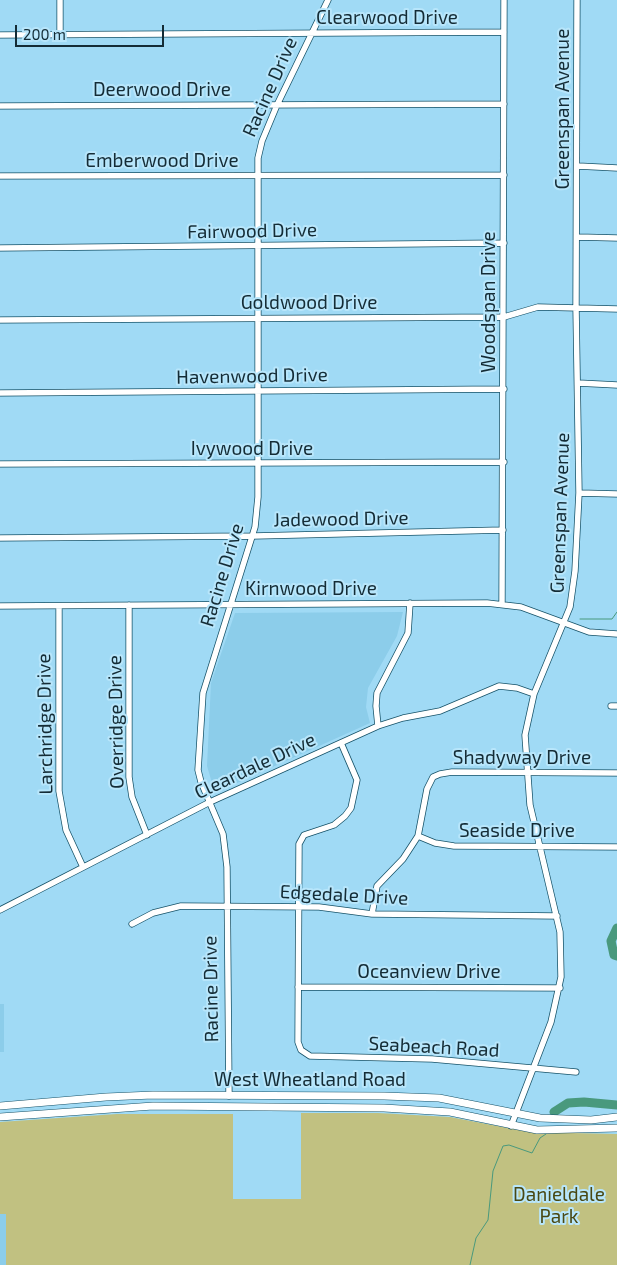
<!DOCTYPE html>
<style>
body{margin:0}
#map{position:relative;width:617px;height:1265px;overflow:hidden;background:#a0daf5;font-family:"Exo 2",sans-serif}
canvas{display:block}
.scale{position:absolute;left:15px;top:25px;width:149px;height:22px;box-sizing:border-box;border:2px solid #142c36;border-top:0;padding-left:6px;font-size:15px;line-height:18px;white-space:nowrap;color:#142c36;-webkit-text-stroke:4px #b8e6fb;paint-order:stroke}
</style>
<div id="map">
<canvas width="617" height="1265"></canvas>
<div class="scale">200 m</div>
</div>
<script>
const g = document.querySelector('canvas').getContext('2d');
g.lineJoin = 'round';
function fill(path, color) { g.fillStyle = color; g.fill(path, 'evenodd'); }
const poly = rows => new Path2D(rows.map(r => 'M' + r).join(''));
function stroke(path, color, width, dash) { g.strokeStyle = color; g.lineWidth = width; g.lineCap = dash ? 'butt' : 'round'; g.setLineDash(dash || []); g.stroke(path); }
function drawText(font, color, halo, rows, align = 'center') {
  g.font = font + ' "Exo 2",sans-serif'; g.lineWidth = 4; g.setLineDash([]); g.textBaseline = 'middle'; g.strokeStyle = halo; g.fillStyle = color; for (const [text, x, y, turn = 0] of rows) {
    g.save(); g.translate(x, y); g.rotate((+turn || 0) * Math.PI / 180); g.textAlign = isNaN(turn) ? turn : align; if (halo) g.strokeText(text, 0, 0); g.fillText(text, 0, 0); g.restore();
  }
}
const built = poly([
 [403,612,397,636,368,688,366,707,370,723,215,793,207,766,211,683,235,613],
 [0,1004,4,1004,4,1052,0,1052],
 [0,1214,6,1214,6,1265,0,1265]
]);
const green = poly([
 [301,1113,378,1113,450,1117,529,1132,617,1134,617,1265,6,1265,6,1214,0,1214,0,1122,117,1114,233,1114,233,1199,301,1199]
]);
const stream = poly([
 [580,619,612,619,617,612],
 [470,1265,476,1238,488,1220,493,1171,503,1146,509,1145,532,1153,540,1138,546,1134]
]);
const river = poly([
 [617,928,611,941,614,955,617,956],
 [554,1112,568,1103,584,1102,617,1105]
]);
const minor = poly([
 [0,35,504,32],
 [60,35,60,0],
 [0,106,504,104],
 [578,166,617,168],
 [0,176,504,175],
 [578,237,617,238],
 [0,248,504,243],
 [0,320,504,317,538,307,617,309],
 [578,383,617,385],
 [0,393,504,389],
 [0,464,504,462],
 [579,493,617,494],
 [0,538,254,536,503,530],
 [502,604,504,0],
 [129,605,129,777,132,797,147,835],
 [0,606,487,603,521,607,589,632,617,634],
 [59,606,59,791,66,830,83,867],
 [611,706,617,706],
 [378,726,376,706,377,693,408,633,410,603],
 [341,743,357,780,351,808,345,816,334,825,304,835,299,844,298,1042,301,1050,310,1056,432,1059,576,1072],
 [418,836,435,843,454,846,617,847],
 [0,910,210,802,378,726,403,718,440,711,499,686,517,688,534,694],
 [372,914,377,886,403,859,418,836,427,789,433,777,440,774,452,772,617,773],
 [132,924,153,913,181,906,319,907,372,914,557,916],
 [298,987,560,988],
 [229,1096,227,867,223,834,201,782,198,770,203,693,255,527,258,497,258,158,262,141,277,105,328,0],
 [511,1126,551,1022,561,977,560,932,530,805,525,735,534,694,570,607,575,571,579,493,576,307,577,0]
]);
const major = poly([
 [0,1106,106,1097,153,1095,384,1096,439,1098,540,1118,591,1120,617,1117],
 [0,1117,153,1106,384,1108,450,1112,537,1130,617,1128]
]);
const streetNames = [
 ["Clearwood Drive",387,18],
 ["Racine Drive",270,87,-66],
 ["Deerwood Drive",162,90],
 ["Greenspan Avenue",563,109,-90],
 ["Emberwood Drive",162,161],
 ["Fairwood Drive",252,231,-1],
 ["Woodspan Drive",489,302,-90],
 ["Goldwood Drive",309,303],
 ["Havenwood Drive",252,376,-1],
 ["Ivywood Drive",252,449],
 ["Greenspan Avenue",560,513,-88],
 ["Jadewood Drive",341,519,-1],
 ["Racine Drive",222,575,-73],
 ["Kirnwood Drive",311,589],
 ["Overridge Drive",116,722,-91],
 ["Larchridge Drive",45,724,-91],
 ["Shadyway Drive",522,758],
 ["Cleardale Drive",255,766,-25],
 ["Seaside Drive",517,831],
 ["Edgedale Drive",344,895,3],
 ["Oceanview Drive",429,972],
 ["Racine Drive",211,989,-91],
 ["Seabeach Road",434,1047,3],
 ["West Wheatland Road",310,1080]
];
const parkNames = [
 ["Danieldale",559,1195],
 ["Park",559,1217]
];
fill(built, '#8ccdea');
fill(green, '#c1c181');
stroke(stream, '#49997d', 1);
stroke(river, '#49997d', 9);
stroke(minor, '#165268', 7);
stroke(major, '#165268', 8);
stroke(minor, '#fff', 5.5);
stroke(major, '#fff', 7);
drawText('19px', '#142c36', '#b8e6fb', streetNames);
drawText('19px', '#494813', '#b8e6fb', parkNames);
</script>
